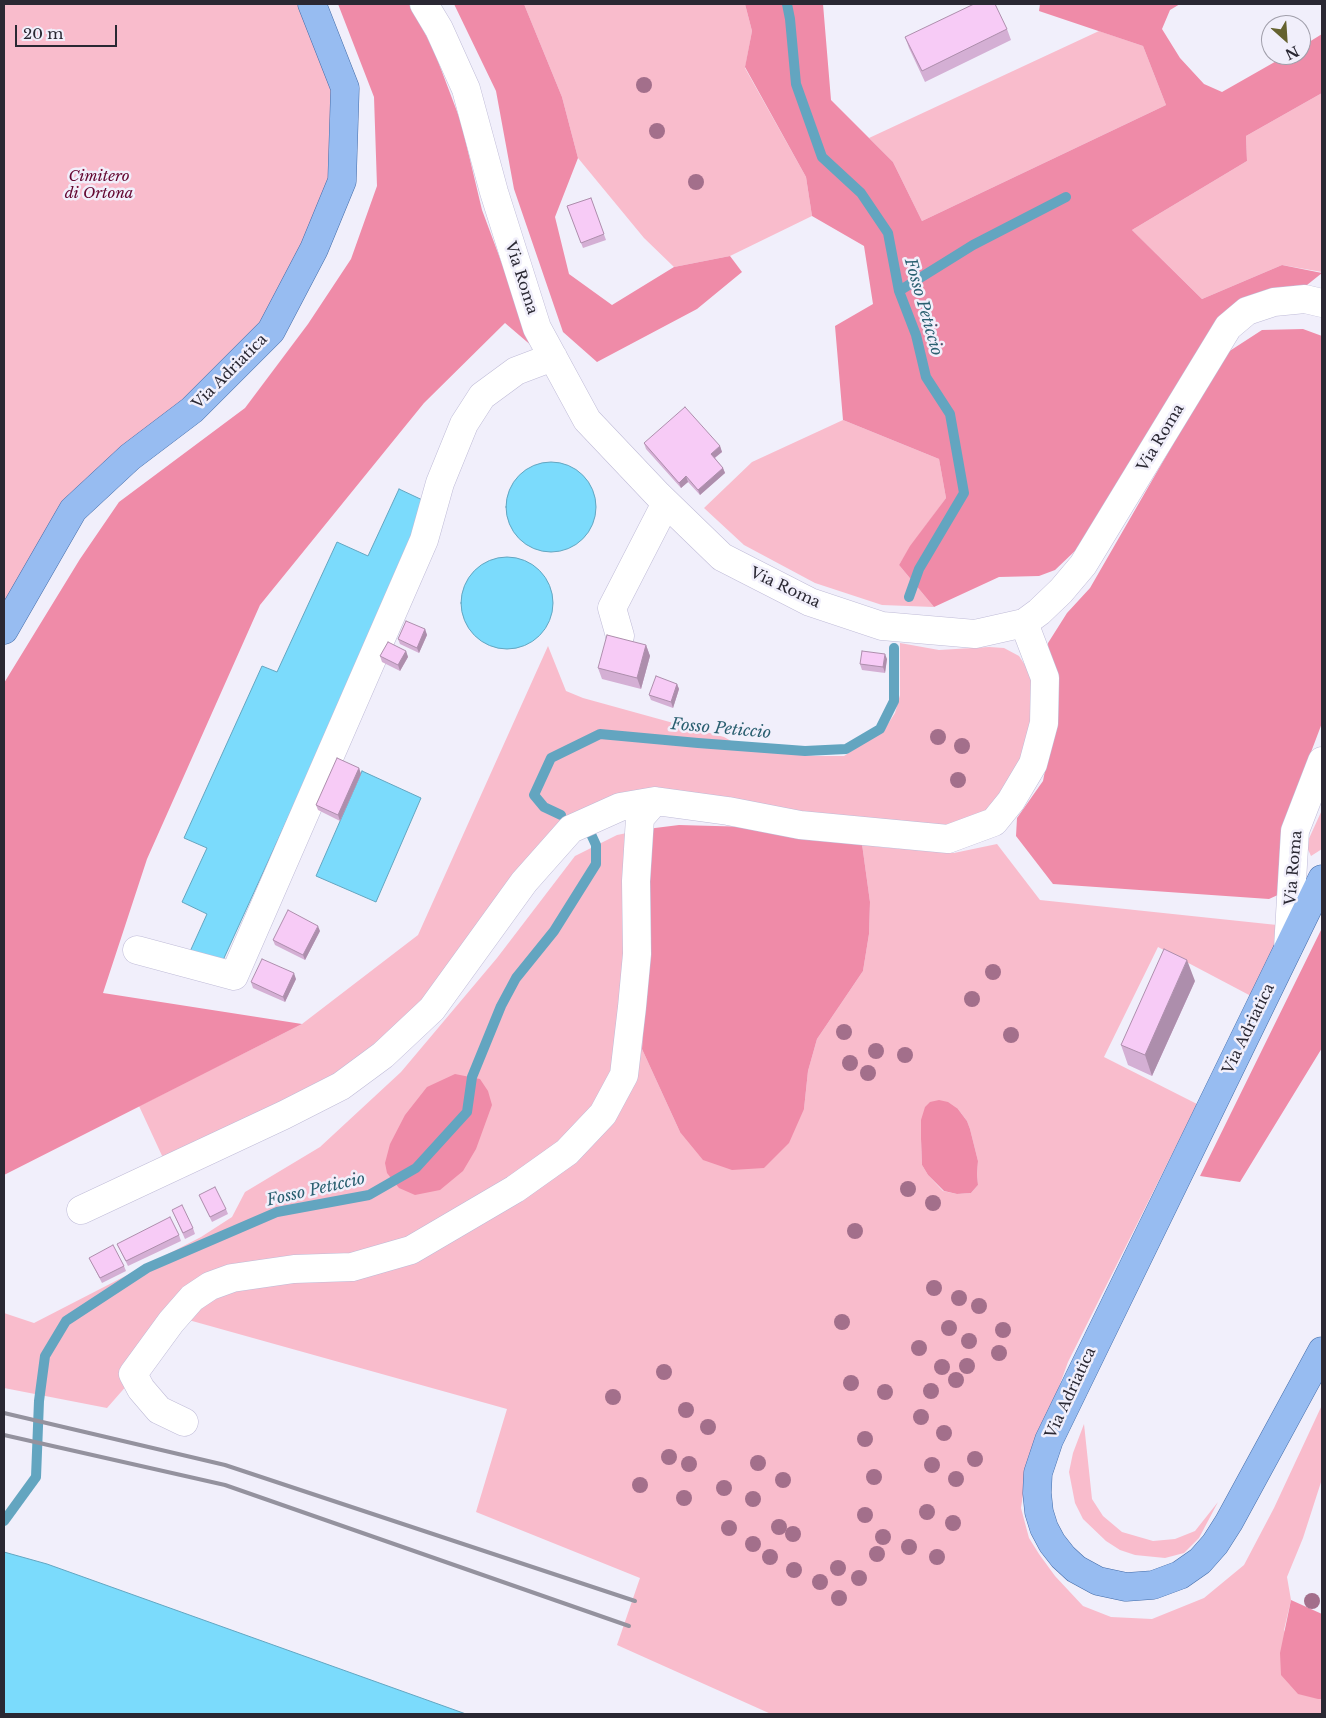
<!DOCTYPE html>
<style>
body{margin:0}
#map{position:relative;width:1326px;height:1718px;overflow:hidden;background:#f1effb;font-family:"Libre Baskerville",serif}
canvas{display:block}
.frame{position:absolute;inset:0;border:5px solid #2a2833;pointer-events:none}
.north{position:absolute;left:1261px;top:15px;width:50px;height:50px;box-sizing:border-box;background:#f1effb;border:1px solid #a19fab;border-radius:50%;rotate:154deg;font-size:14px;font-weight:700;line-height:20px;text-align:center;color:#2a2833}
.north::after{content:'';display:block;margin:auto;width:18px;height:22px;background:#65622f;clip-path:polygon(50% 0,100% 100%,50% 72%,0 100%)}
.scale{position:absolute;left:15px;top:25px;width:102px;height:22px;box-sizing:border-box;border:2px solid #2a2833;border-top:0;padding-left:6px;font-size:15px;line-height:18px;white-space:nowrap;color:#2a2833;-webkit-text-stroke:4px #f1effb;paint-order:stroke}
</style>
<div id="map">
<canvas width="1326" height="1718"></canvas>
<div class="frame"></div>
<div class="north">N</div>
<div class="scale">20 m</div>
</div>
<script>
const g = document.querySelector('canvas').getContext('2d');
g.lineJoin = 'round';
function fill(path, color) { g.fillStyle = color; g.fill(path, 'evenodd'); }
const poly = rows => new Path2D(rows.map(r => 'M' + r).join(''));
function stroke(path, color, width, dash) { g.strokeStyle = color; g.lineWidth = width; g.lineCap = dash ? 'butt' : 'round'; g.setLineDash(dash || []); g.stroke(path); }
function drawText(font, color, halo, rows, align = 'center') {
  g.font = font + ' "Libre Baskerville",serif'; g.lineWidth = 5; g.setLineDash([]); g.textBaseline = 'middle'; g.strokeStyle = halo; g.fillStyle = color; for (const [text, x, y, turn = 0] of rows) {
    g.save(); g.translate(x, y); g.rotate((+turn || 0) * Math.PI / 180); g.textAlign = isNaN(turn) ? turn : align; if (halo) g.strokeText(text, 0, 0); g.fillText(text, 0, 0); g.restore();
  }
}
const green = poly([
 [4,4,304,4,336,86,334,178,266,321,191,399,128,446,4,612],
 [524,4,745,4,752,31,745,68,806,177,812,216,730,256,674,267,644,238,578,158,562,97],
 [1099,31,1143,46,1166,105,922,221,893,162,869,138],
 [1322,93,1322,272,1282,265,1202,299,1132,230,1247,161,1246,136],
 [843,420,939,459,946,498,911,546,899,565,934,607,882,605,815,583,744,545,704,508,752,462],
 [900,643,939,650,989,647,1004,648,1019,656,1031,674,1036,697,1027,756,981,819,932,828,752,809,576,814,424,1008,334,1082,164,1160,139,1106,302,1024,418,935,548,646,566,691,583,698,724,737,749,751,816,756,844,756,884,730,895,713,900,695],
 [1322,810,1322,849,1311,856,1306,845],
 [647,829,648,933,642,1049,680,1132,804,1109,808,1071,817,1039,863,971,869,934,870,902,862,844,880,847,954,853,997,844,1040,900,1277,925,1278,941,1251,996,1158,947,1104,1057,1197,1104,1068,1362,1025,1481,1021,1508,1029,1538,1039,1554,1055,1576,1083,1606,1111,1617,1152,1619,1204,1598,1244,1565,1274,1508,1322,1405,1322,1479,1303,1538,1287,1577,1291,1600,1284,1630,1318,1699,1322,1699,1322,1714,771,1714,617,1645,640,1578,476,1512,507,1409,185,1319,107,1408,4,1388,4,1313,34,1323,201,1237,232,1217,245,1192,320,1147,401,1072,497,958,575,856,617,835],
 [958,1109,967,1121,970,1129,978,1161,977,1174,978,1185,971,1193,957,1194,943,1191,928,1175,922,1165,921,1139],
 [1084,1424,1092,1499,1103,1516,1122,1532,1153,1541,1175,1539,1195,1531,1218,1502,1199,1538,1184,1553,1165,1558,1135,1555,1120,1550,1106,1541,1083,1519,1075,1503,1069,1472,1073,1453]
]);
const forest = poly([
 [338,4,409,4,433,48,461,122,482,210,533,347,505,323,424,403,260,605,147,859,103,993,302,1024,4,1175,4,683,80,559,119,502,245,408,308,324,351,259,377,186,374,97],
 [454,4,524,4,562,97,578,158,555,217,569,274,612,305,674,267,730,256,742,272,697,309,597,362,563,332,514,189,496,91],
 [745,4,823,4,831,100,893,162,922,221,1166,105,1143,46,1039,11,1040,4,1180,4,1170,10,1162,29,1180,58,1204,84,1222,92,1287,55,1301,55,1301,47,1322,34,1322,93,1246,136,1247,161,1132,230,1202,299,1282,265,1322,273,1302,289,1272,293,1103,513,1076,550,1055,570,1039,576,999,577,934,607,899,565,910,546,946,498,939,459,843,420,835,326,873,304,864,246,812,216,806,177,745,67,752,31],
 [1303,329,1322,336,1322,723,1305,768,1280,894,1269,899,1053,884,1016,836,1017,818,1043,781,1056,714,1049,669,1048,643,1067,613,1090,588,1225,354,1262,330],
 [679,825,751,827,862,844,870,902,869,934,863,971,817,1039,808,1071,804,1109,789,1143,764,1168,732,1170,703,1160,680,1132,642,1049,648,933,647,829],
 [1322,928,1322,1048,1240,1182,1200,1176],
 [455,1074,480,1079,488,1091,492,1105,476,1149,463,1171,440,1190,415,1195,399,1188,387,1173,385,1163,390,1144,405,1115,427,1087],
 [939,1100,948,1102,958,1109,967,1121,970,1129,978,1161,977,1174,978,1185,971,1193,957,1194,944,1191,928,1175,922,1165,921,1139,921,1120,925,1107,930,1102],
 [1291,1600,1322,1614,1322,1699,1318,1699,1298,1694,1281,1675,1280,1653]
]);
const water = poly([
 '506 507a45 45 0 1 1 90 0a45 45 0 1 1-90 0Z',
 [399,489,431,504,219,969,188,956,207,914,182,902,207,848,184,838,262,666,277,672,337,542,368,556,399,489],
 '461 603a46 46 0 1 1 92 0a46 46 0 1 1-92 0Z',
 [362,771,421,798,376,902,316,876,362,771],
 [4,1552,47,1564,466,1714,4,1714,4,1552]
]);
const stream = poly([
 [787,4,790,19,796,84,822,157,861,193,888,233,899,291,916,335,926,377,950,414,964,493,919,569,909,597],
 [899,291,973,245,1066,197],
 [561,815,544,807,534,795,551,758,600,734,698,743,805,751,846,749,880,729,894,701,894,648],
 [4,1521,36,1477,39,1401,45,1356,66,1321,147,1268,277,1212,369,1195,416,1168,467,1112,472,1077,501,1006,516,978,554,931,596,864,596,845,590,832]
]);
const minor = poly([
 [424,4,439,29,466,89,494,192,537,328,587,420,658,495,722,557,810,602,882,626,975,634,1024,623,1039,612,1061,591,1083,565,1228,327,1247,311,1274,302,1305,299,1322,303],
 [620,636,612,608,666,503],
 [1288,948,1295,831,1322,761],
 [137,950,234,976,424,540,440,483,464,424,482,396,516,371,553,357],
 [81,1210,284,1115,341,1086,383,1055,432,1009,524,882,571,829,620,807,655,801,728,811,800,825,948,839,994,822,1011,801,1033,764,1044,723,1045,678,1024,623],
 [184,1422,159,1410,141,1389,133,1374,171,1322,192,1298,210,1286,232,1278,294,1269,352,1267,411,1250,515,1189,567,1152,603,1114,624,1075,632,1007,637,954,636,881,640,818,655,801]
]);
const major = poly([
 [4,630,73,510,130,457,192,410,271,331,314,249,342,181,345,88,312,4],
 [1322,879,1049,1440,1038,1473,1037,1493,1039,1512,1044,1528,1052,1543,1063,1557,1076,1569,1098,1581,1126,1587,1153,1585,1180,1575,1200,1561,1215,1544,1229,1522,1322,1351]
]);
const rail = poly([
 [4,1413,225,1465,635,1601],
 [4,1435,225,1485,629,1626]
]);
const trees = [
 [644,85],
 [657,131],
 [696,182],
 [938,737],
 [962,746],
 [958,780],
 [993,972],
 [972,999],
 [844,1032],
 [1011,1035],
 [876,1051],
 [905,1055],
 [850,1063],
 [868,1073],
 [908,1189],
 [933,1203],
 [855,1231],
 [934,1288],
 [959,1298],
 [979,1306],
 [842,1322],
 [949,1328],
 [1003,1330],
 [969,1341],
 [919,1348],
 [999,1353],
 [967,1366],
 [942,1367],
 [664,1372],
 [956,1380],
 [851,1383],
 [931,1391],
 [885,1392],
 [613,1397],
 [686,1410],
 [921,1417],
 [708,1427],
 [944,1433],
 [865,1439],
 [669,1457],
 [975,1459],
 [758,1463],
 [689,1464],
 [932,1465],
 [874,1477],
 [956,1479],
 [783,1480],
 [640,1485],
 [724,1488],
 [684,1498],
 [753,1499],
 [927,1512],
 [865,1515],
 [953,1523],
 [779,1527],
 [729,1528],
 [793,1534],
 [883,1537],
 [753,1544],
 [909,1547],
 [877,1554],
 [770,1557],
 [937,1557],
 [838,1568],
 [794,1570],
 [859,1578],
 [820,1582],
 [839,1598],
 [1312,1601]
];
const wall = poly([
 [1007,29,1011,40,925,82,909,48,905,37],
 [591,198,606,240,583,248,567,206],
 [644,443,720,446,722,452,715,458,723,468,725,473,700,495,688,482,681,488,646,449],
 [425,629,427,635,419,653,400,644,398,639],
 [646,645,650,656,641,689,602,679,598,668],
 [406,651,408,657,400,671,382,662,380,656],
 [887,659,885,673,862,670,860,664],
 [677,684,679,689,673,708,651,700,649,695],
 [359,768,361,774,340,821,318,810,316,805],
 [320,931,305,960,275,945,273,940],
 [296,979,285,1002,253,988,251,982],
 [1195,981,1152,1076,1128,1065,1121,1045],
 [199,1195,226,1209,228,1214,212,1222],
 [172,1210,193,1228,195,1234,185,1239],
 [179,1235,181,1241,128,1266,117,1244],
 [89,1258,124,1266,126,1271,102,1283]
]);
const shadedWall = poly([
 [720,446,722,452,713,459,711,454],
 [723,468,725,473,700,495,698,490],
 [686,476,688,482,681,488,679,483],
 [425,629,427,635,419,653,417,648],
 [646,645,650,656,641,689,637,678],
 [406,651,408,657,400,671,398,665],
 [885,654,887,659,885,673,883,667],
 [677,684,679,689,673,708,671,702],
 [359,768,361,774,340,821,338,815],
 [318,926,320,931,305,960,303,955],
 [1187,960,1195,981,1152,1076,1145,1055],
 [294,973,296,979,285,1002,283,997]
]);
const building = poly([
 [974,4,995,4,1007,29,922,71,905,37,974,4],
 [591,198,604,234,581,243,567,206,591,198],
 [685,407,720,446,711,454,723,468,698,490,686,476,679,483,644,443,685,407],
 [406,621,425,629,417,648,398,639,406,621],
 [607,635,646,645,637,678,598,668,607,635],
 [388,642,406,651,398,665,380,656,388,642],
 [862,651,885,654,883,667,860,664,862,651],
 [656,676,677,684,671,702,649,695,656,676],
 [337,758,359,768,338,815,316,805,337,758],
 [288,910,318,926,303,955,273,940,288,910],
 [1164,949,1187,960,1145,1055,1121,1045,1164,949],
 [262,959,294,973,283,997,251,982,262,959],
 [215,1187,226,1209,210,1217,199,1195,215,1187],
 [182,1205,193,1228,183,1233,172,1210,182,1205],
 [170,1217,179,1235,126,1261,117,1244,170,1217],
 [113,1245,124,1266,100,1278,89,1258,113,1245]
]);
const parkNames = [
 ["Cimitero",99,177],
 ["di Ortona",99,194]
];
const streetNames = [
 ["Via Roma",521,278,72],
 ["Via Adriatica",230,372,-45],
 ["Via Roma",1161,438,-59],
 ["Via Roma",785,588,25],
 ["Via Roma",1294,868,-85],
 ["Via Adriatica",1249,1029,-64],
 ["Via Adriatica",1071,1393,-65]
];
const waterNames = [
 ["Fosso Peticcio",923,307,74],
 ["Fosso Peticcio",721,729,5],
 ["Fosso Peticcio",316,1190,-13]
];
fill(green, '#f9bccc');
fill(forest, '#ef8ba8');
fill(water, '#7bdbfc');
stroke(water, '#63a5c0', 1);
stroke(stream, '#63a5c0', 10);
stroke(minor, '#bfbbd7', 29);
stroke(major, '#446ca8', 29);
stroke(minor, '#fff', 28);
stroke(major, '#97bcf1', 28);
stroke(rail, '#94929e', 4);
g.fillStyle = '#a36f8b';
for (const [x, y] of trees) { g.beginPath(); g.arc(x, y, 8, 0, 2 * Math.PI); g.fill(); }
fill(wall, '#d4afd4');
fill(shadedWall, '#ad8eac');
fill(building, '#f7cbf6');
stroke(building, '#ad8eac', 1);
drawText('italic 15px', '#630630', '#f1effb', parkNames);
drawText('15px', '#2a2833', '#f1effb', streetNames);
drawText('italic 16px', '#2a5f70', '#f1effb', waterNames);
</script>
